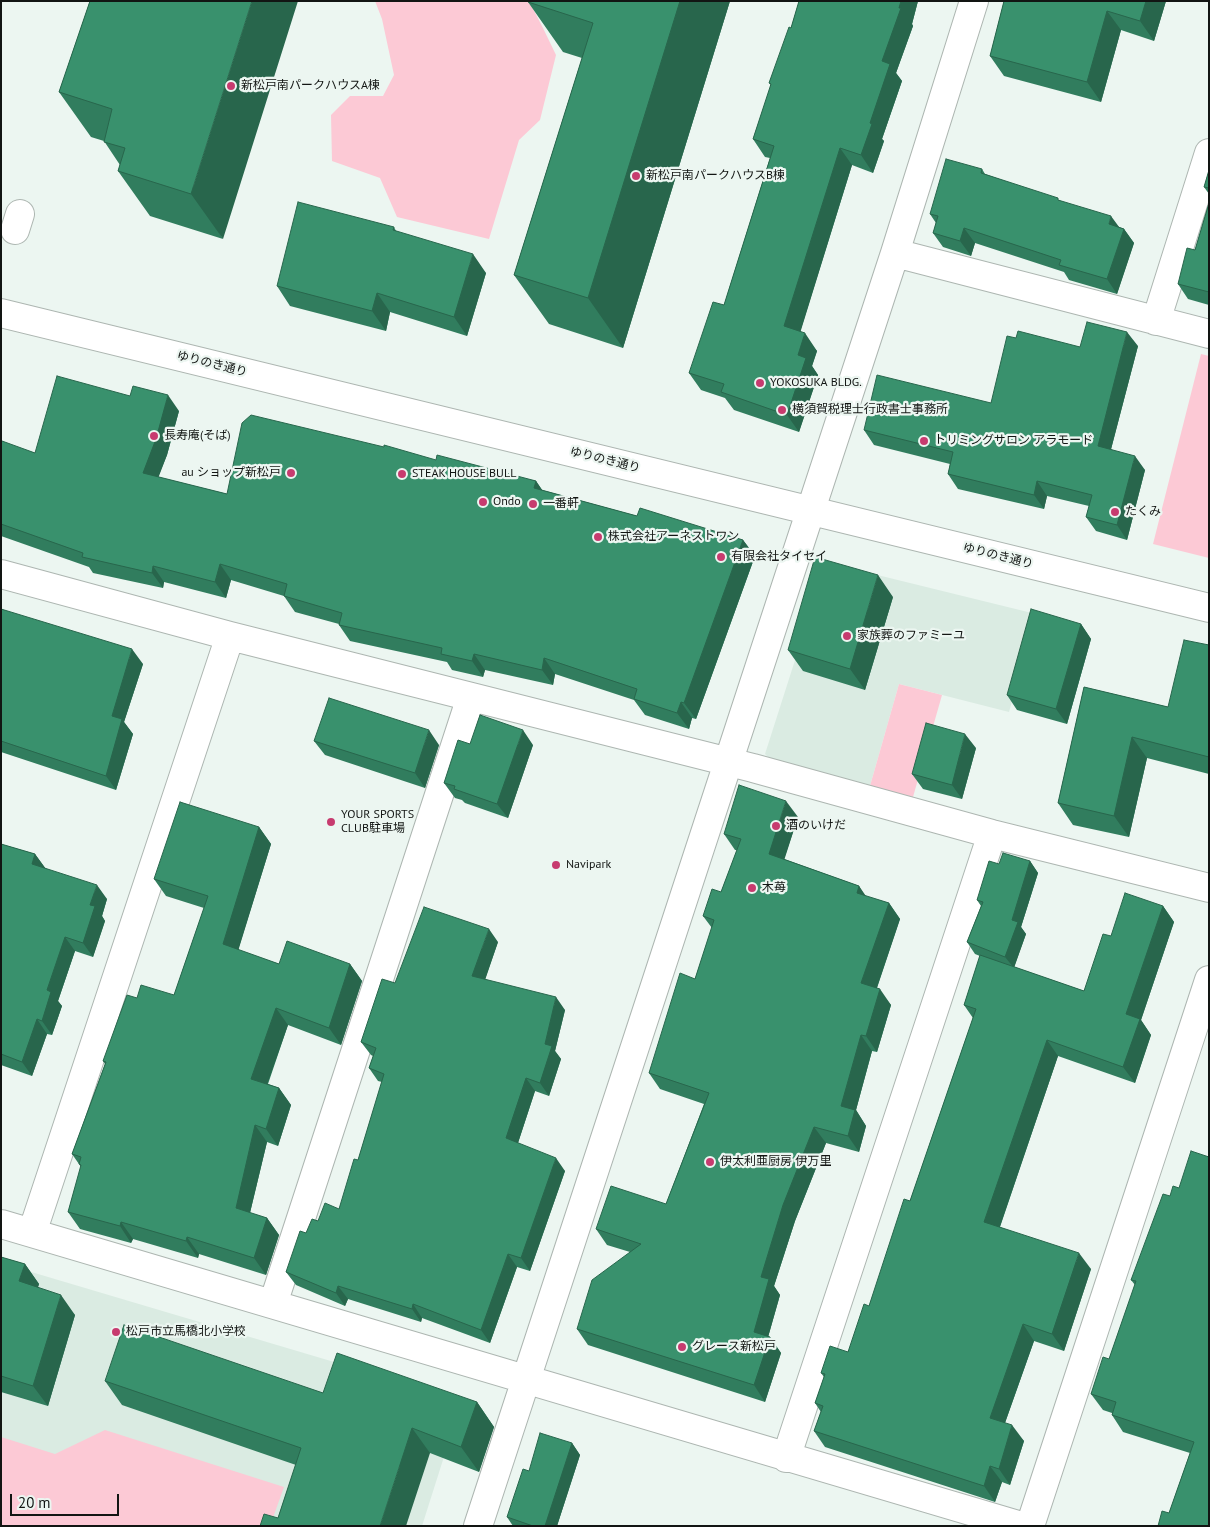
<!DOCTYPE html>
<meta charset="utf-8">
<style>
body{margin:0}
#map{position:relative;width:1210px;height:1527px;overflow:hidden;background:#ecf6f1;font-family:"PT Sans",sans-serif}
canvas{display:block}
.frame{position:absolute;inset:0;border:2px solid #121513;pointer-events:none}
.scale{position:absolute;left:10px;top:1494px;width:109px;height:22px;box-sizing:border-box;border:2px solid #121513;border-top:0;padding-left:6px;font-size:15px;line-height:18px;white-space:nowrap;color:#121513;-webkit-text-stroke:4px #ecf6f1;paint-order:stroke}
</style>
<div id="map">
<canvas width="1210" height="1527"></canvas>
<div class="frame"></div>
<div class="scale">20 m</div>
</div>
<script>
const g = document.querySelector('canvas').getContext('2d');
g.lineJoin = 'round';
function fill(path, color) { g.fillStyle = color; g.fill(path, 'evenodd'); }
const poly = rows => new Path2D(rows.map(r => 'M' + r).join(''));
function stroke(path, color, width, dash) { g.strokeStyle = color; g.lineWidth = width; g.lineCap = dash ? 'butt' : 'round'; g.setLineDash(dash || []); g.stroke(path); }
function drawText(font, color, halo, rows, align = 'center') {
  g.font = font + ' "PT Sans","Noto Sans JP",sans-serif'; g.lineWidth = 4.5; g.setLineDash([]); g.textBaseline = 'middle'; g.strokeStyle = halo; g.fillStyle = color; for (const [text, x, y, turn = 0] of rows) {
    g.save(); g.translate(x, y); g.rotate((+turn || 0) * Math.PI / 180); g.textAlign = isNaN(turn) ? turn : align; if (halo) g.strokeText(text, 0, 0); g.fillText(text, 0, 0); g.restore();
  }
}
const built = poly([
 [849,568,1036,614,1009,712,899,684,870,786,772,761,765,754,820,582],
 [1,1263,462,1400,422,1526,1,1526]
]);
const green = poly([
 [375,1,529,1,543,28,556,55,540,120,519,140,489,239,397,217,380,178,332,161,331,115,350,96,383,96,394,75,382,19],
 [1201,354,1209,356,1209,558,1153,544],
 [899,684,942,695,913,797,870,786],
 [105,1430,284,1487,270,1526,1,1526,1,1437,55,1454]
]);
const minor = poly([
 [15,230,20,214],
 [895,253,1209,334],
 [1,313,1209,608],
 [1156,321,1209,153],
 [1,574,230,636,753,768,992,834,1209,888],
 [1,1224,1021,1526],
 [32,1233,230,636],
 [273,1304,471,697],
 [786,1458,992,834],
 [478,1526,895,253,974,1],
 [1030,1526,1209,980]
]);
const wall = poly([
 [90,1,223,239,150,216,118,171,120,165,104,141,91,137,59,92],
 [730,1,623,348,549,324,514,275,582,58,563,52,528,2],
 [799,1,918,1,912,24,913,26,896,73,902,81,882,139,884,141,873,173,852,165,800,332,817,351,812,366,818,375,799,432,734,410,725,398,701,390,689,373,724,305,770,158,765,157,753,139,771,85,769,83,791,28],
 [1004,1,1166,1,1154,41,1121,30,1101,102,1004,76,990,56],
 [982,169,985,174,1061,201,1119,227,1124,229,1134,243,1117,294,1069,280,1064,272,975,243,971,256,943,247,933,233,936,223,930,214],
 [1209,170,1209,194,1204,187],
 [1209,203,1209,305,1188,299,1178,284,1195,250],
 [394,227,396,231,486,273,467,336,390,312,386,331,290,306,277,286],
 [1016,338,1080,347,1138,346,1111,449,1145,470,1127,540,1096,531,1086,517,1089,506,1047,496,1044,509,958,489,948,474,950,464,874,445,864,430,991,403],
 [179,411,167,455,158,477,227,494,436,460,536,481,542,490,637,516,743,540,755,556,696,719,692,718,689,729,645,715,634,700,555,674,553,685,485,670,483,677,452,670,447,662,350,641,339,625,339,624,295,612,284,596,231,580,226,598,164,582,163,588,93,573,89,567,1,536,1,443,35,453],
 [893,597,865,690,803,671,788,650],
 [1,609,143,664,124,722,133,734,116,790,1,752],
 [1081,624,1091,639,1067,724,1017,710,1007,695],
 [1209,645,1209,774,1147,758,1129,837,1073,825,1058,803,1084,687,1168,707],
 [314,741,439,745,425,788,325,755],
 [470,744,533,745,508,818,465,803,462,800,455,798,444,783],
 [976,748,962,799,923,789,912,774],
 [798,817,784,859,859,886,865,896,889,903,900,919,877,988,891,1005,877,1052,872,1051,856,1110,866,1126,859,1152,826,1143,795,1221,774,1286,780,1295,768,1337,770,1337,781,1353,765,1402,588,1345,577,1329,630,1252,607,1245,596,1229,666,1204,704,1104,660,1089,649,1073,695,979,712,928,703,916,721,892,737,850,735,850,724,834],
 [259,827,271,844,238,950,279,964,350,964,362,981,341,1045,288,1025,268,1084,279,1088,291,1105,278,1146,267,1142,250,1213,267,1218,279,1235,266,1275,199,1254,198,1258,133,1239,131,1243,80,1229,68,1212,81,1167,72,1154,105,1064,103,1061,137,998,174,995,204,908,166,896,154,879],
 [1,844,35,854,45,868,107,899,102,916,105,921,93,957,75,951,58,1001,62,1006,52,1035,47,1034,32,1076,1,1065],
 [1030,861,1038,873,1021,927,1026,934,1014,967,1084,991,1111,936,1163,906,1174,922,1141,1020,1151,1035,1135,1083,1058,1056,1000,1227,1091,1269,1064,1351,1034,1341,1005,1423,1024,1441,1010,1485,1002,1482,995,1502,825,1447,814,1431,821,1412,815,1403,824,1377,821,1373,848,1352,869,1306,910,1201,973,1018,964,1005,980,956,975,954,967,942,981,906,977,900,999,864],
 [498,942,485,979,565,1010,555,1051,561,1059,549,1096,535,1091,518,1143,565,1171,530,1271,517,1267,490,1343,422,1318,421,1322,348,1299,345,1306,296,1285,286,1272,306,1233,318,1221,339,1209,358,1160,382,1082,378,1081,369,1068,373,1056,371,1055,361,1042,395,983],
 [1179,1188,1209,1526,1169,1513,1190,1453,1123,1432,1112,1415,1112,1413,1103,1410,1091,1394,1109,1359,1135,1285,1131,1280,1170,1196],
 [1,1257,25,1264,39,1284,38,1287,75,1315,48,1406,1,1392],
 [105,1381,477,1402,494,1427,479,1472,430,1453,278,1518,296,1465,122,1405],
 [572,1443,580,1455,557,1526,513,1526,507,1517,529,1471]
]);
const shadedWall = poly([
 [252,1,298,1,223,239,191,194],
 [680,1,730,1,623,348,588,298],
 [901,1,918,1,912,24,913,26,896,73,902,81,882,139,884,141,873,173,861,155,870,123,882,61],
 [1146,1,1166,1,1154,41,1140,21],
 [1107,11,1121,30,1101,102,1087,82],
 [840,148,852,165,797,343,784,326],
 [1111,216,1122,231,1109,224],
 [964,228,975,243,971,256,960,241],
 [1124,229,1134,243,1117,294,1107,279],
 [473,254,486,273,467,336,454,317],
 [377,293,390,312,386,331,372,311],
 [1127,332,1138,346,1108,461,1098,446],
 [805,333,817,351,812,366,818,375,799,432,787,415,798,355],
 [168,395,179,411,167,455,154,489,143,473],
 [1135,456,1145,470,1127,540,1117,525],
 [536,481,547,497,534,488],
 [1037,481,1047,496,1044,509,1034,495],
 [743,540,755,556,696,719,684,703],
 [220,564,231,580,226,598,215,582],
 [153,566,164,582,163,588,152,573],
 [878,575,893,597,865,690,850,669],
 [1081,624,1091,639,1067,724,1056,709],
 [132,649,143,664,124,722,133,734,116,790,106,776,112,716],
 [474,654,485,670,483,677,472,661],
 [544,658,555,674,553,685,542,670],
 [681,702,692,718,689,729,677,713],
 [429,730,439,745,425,788,415,773],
 [523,730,533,745,508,818,497,804],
 [965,734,976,748,962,799,952,785],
 [1132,737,1147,758,1129,837,1114,816],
 [786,801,798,817,781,870,769,854],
 [259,827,271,844,235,961,223,944],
 [35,854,46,869,32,864],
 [1030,861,1038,873,1021,927,1026,934,1014,968,1005,957,1012,920],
 [97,885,107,899,102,916,105,921,93,957,83,943,90,905],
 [859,886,870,902,857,893],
 [889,903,900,919,873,999,861,983],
 [1163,906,1174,922,1141,1020,1151,1035,1135,1083,1123,1067,1126,1014],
 [489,929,498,942,482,989,472,976],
 [65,937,75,951,58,1001,62,1006,52,1035,42,1021,47,990],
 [350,964,362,981,341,1045,329,1028],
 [880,989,891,1005,877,1052,866,1036],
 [556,997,565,1010,555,1051,561,1059,549,1096,540,1083,545,1044],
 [276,1008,288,1025,263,1096,251,1079],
 [37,1019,47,1034,32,1076,22,1062],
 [861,1035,872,1051,856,1110,866,1126,859,1152,848,1136,841,1106],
 [1047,1040,1058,1056,996,1238,984,1222],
 [526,1078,535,1091,515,1152,506,1138],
 [279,1088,291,1105,278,1146,266,1129],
 [255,1125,267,1142,247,1225,236,1208],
 [814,1127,826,1143,795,1221,774,1286,780,1295,765,1348,754,1332,761,1277,783,1205],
 [556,1158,565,1171,530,1271,521,1258],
 [267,1218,279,1235,266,1275,254,1258],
 [121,1222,133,1239,131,1243,120,1226],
 [187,1237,199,1254,198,1258,186,1241],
 [1079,1253,1091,1269,1064,1351,1052,1334],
 [508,1254,517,1267,490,1343,481,1330],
 [25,1264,39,1284,33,1302,19,1281],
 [338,1286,348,1299,345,1306,336,1293],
 [61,1295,75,1315,48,1406,33,1386],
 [413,1304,422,1318,421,1322,412,1309],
 [1023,1324,1034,1341,1001,1434,990,1418],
 [770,1337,781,1353,765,1402,754,1385],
 [477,1402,494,1427,479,1472,461,1447],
 [1012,1425,1024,1441,1010,1485,999,1469],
 [412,1428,430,1453,406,1526,380,1526],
 [572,1443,580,1455,557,1526,545,1526],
 [990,1466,1002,1482,995,1502,984,1486]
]);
const building = poly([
 [90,1,252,1,191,194,118,171,125,148,104,142,112,109,59,92,90,1],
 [528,1,680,1,588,298,514,275,593,23,528,2,528,1],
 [799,1,901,1,899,8,901,8,882,61,890,64,870,123,872,124,861,155,840,148,784,326,805,333,798,355,806,358,787,415,721,392,724,384,689,373,713,302,724,305,774,146,753,139,771,84,769,83,789,27,791,28,799,1],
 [1004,1,1146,1,1140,21,1107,11,1087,82,990,56,1004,1],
 [946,159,982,169,981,173,1058,198,1058,200,1111,216,1109,224,1124,229,1107,279,1059,265,1061,260,964,228,960,241,933,233,938,216,930,214,946,159],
 [1209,170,1209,188,1204,187,1209,170],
 [298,202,394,227,393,230,473,254,454,317,377,293,372,311,277,286,298,202],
 [1209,203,1209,292,1178,284,1187,248,1195,250,1209,203],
 [1087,322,1127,332,1098,446,1135,456,1117,525,1086,517,1092,495,1037,481,1034,495,948,474,953,452,864,430,877,375,991,403,1007,336,1016,338,1018,331,1080,347,1087,322],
 [57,376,130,396,133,386,168,395,156,439,143,473,227,494,242,423,251,415,384,447,384,445,436,460,437,455,536,481,534,488,637,516,640,508,743,540,684,703,681,702,677,713,634,699,637,689,544,658,542,670,474,654,472,661,441,654,442,648,339,625,342,613,284,596,287,584,220,564,215,582,153,566,152,573,82,557,83,553,1,524,1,443,2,441,35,453,57,376],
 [815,557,878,575,850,669,788,650,815,557],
 [1,609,132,649,112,716,122,719,106,776,1,741,1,609],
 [1031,609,1081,624,1056,709,1007,695,1031,609],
 [1184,640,1209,645,1209,757,1132,737,1114,816,1058,803,1084,687,1168,707,1184,640],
 [329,698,429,730,415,773,314,741,329,698],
 [480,715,523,730,497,804,454,789,455,786,444,783,458,740,470,744,480,715],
 [926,723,965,734,952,785,912,774,926,723],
 [739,785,786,801,769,854,859,886,857,893,889,903,861,983,880,989,866,1036,861,1035,841,1106,855,1110,848,1136,814,1127,783,1205,761,1277,769,1279,754,1332,770,1337,754,1385,577,1329,592,1280,641,1244,596,1229,611,1186,666,1204,709,1093,649,1073,680,973,695,979,714,920,703,916,712,889,721,892,741,839,724,834,739,785],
 [180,802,259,827,223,944,279,964,287,941,350,964,329,1028,276,1008,251,1079,279,1088,266,1129,255,1125,236,1208,267,1218,254,1258,187,1237,186,1241,121,1222,120,1226,68,1212,81,1165,79,1164,81,1157,72,1154,106,1062,103,1061,127,995,137,998,141,985,174,995,208,896,154,879,180,802],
 [1,844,35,854,32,864,97,885,90,905,95,906,83,943,65,937,47,990,51,992,42,1021,37,1019,22,1062,1,1054,1,844],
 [1003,853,1030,861,1012,920,1018,922,1005,957,967,942,983,902,977,900,989,861,999,864,1003,853],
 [1125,893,1163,906,1126,1014,1140,1019,1123,1067,1047,1040,984,1222,1079,1253,1052,1334,1023,1324,990,1418,1012,1425,999,1469,990,1466,984,1486,814,1431,823,1406,815,1403,825,1374,821,1373,830,1346,848,1352,864,1304,869,1306,904,1199,910,1201,976,1009,964,1005,980,955,1084,991,1103,934,1111,936,1125,893],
 [424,907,489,929,472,976,556,997,545,1044,552,1046,540,1083,526,1078,506,1138,556,1158,521,1258,508,1254,481,1330,413,1304,412,1309,338,1286,336,1293,286,1272,300,1231,306,1233,312,1219,318,1221,325,1203,339,1209,354,1159,358,1160,384,1074,369,1068,376,1048,361,1042,382,979,395,983,424,907],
 [1191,1151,1209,1157,1209,1526,1158,1526,1162,1511,1169,1513,1194,1442,1112,1415,1116,1402,1091,1394,1103,1357,1109,1359,1136,1281,1131,1280,1163,1194,1170,1196,1173,1186,1179,1188,1191,1151],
 [1,1257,25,1264,19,1281,61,1295,33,1386,1,1376,1,1257],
 [124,1325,323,1393,337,1353,477,1402,461,1447,412,1428,380,1526,260,1526,264,1514,278,1518,301,1448,105,1381,124,1325],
 [540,1433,572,1443,545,1526,533,1526,507,1517,523,1469,529,1471,540,1433]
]);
const markers = [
 [231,86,5,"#c73b6f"],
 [636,176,5,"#c73b6f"],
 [760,383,5,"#c73b6f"],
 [782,410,5,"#c73b6f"],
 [154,436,5,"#c73b6f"],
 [924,441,5,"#c73b6f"],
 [291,473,5,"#c73b6f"],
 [402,474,5,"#c73b6f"],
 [483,502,5,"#c73b6f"],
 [533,504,5,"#c73b6f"],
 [1115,512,5,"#c73b6f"],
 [598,537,5,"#c73b6f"],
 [721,557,5,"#c73b6f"],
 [847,636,5,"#c73b6f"],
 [331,822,5,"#c73b6f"],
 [776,826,5,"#c73b6f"],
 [556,865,5,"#c73b6f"],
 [752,888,5,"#c73b6f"],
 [710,1162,5,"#c73b6f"],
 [116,1332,5,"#c73b6f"],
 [682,1347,5,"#c73b6f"]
];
const poiNames = [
 ["新松戸南パークハウスA棟",241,86],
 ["新松戸南パークハウスB棟",646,176],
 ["YOKOSUKA BLDG.",770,383],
 ["横須賀税理士行政書士事務所",792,410],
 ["長寿庵(そば)",164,436],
 ["トリミングサロン アラモード",934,441],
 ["au ショップ新松戸",281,473,"right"],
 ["STEAK HOUSE BULL",412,474],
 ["Ondo",493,502],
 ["一番軒",543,504],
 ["たくみ",1125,512],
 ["株式会社アーネストワン",608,537],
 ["有限会社タイセイ",731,557],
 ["家族葬のファミーユ",857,636],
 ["YOUR SPORTS",341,815],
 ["CLUB駐車場",341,829],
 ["酒のいけだ",786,826],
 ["Navipark",566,865],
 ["木苺",762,888],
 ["伊太利亜厨房 伊万里",720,1162],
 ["松戸市立馬橋北小学校",126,1332],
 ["グレース新松戸",692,1347]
];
const streetNames = [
 ["ゆりのき通り",212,364,14],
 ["ゆりのき通り",605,460,14],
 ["ゆりのき通り",998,556,14]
];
fill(built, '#daebe2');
fill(green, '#fcc9d5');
stroke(minor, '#adb6b1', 30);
stroke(minor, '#fff', 28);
fill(wall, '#317d5e');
fill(shadedWall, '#28664c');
fill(building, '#39916d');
stroke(building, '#28664c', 1);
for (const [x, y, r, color] of markers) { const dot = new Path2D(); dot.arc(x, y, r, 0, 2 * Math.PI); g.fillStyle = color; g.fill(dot); stroke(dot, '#ecf6f1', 2); }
drawText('12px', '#121513', '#ecf6f1', poiNames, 'left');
drawText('12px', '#121513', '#ecf6f1', streetNames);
</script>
